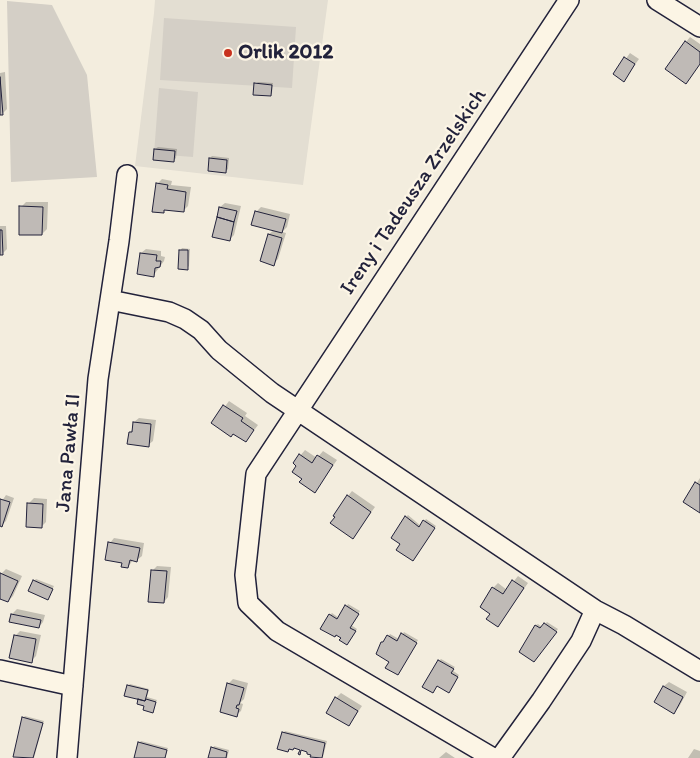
<!DOCTYPE html>
<meta charset="utf-8">
<style>
body{margin:0}
canvas{display:block;background:#f3edde}
</style>
<canvas width="700" height="758"></canvas>
<script>
const g = document.querySelector('canvas').getContext('2d');
g.lineJoin = 'round';
function fill(path, color) { g.fillStyle = color; g.fill(path, 'evenodd'); }
const poly = rows => new Path2D(rows.map(r => 'M' + r).join(''));
function stroke(path, color, width, dash) { g.strokeStyle = color; g.lineWidth = width; g.lineCap = dash ? 'butt' : 'round'; g.setLineDash(dash || []); g.stroke(path); }
function drawText(font, color, halo, rows, align = 'center') {
  g.font = font + ' Itim,sans-serif'; g.lineWidth = 4.5; g.setLineDash([]); g.textBaseline = 'middle'; g.strokeStyle = halo; g.fillStyle = color; for (const [text, x, y, turn = 0] of rows) {
    g.save(); g.translate(x, y); g.rotate((+turn || 0) * Math.PI / 180); g.textAlign = isNaN(turn) ? turn : align; if (halo) g.strokeText(text, 0, 0); g.fillText(text, 0, 0); g.restore();
  }
}
const built = poly([
 [155,0,328,0,303,185,135,166,154,13]
]);
const green = poly([
 [7,1,52,5,87,75,97,177,11,182],
 [164,18,296,27,292,88,160,80],
 [159,88,198,92,193,157,154,154]
]);
const shadow = poly([
 [690,37,700,44,700,64,686,42],
 [630,53,639,59,624,80,615,74],
 [5,72,7,109,2,114,0,114,0,73],
 [258,82,273,83,272,93,270,95,256,84],
 [158,147,177,149,176,158,174,160,155,149],
 [212,156,229,158,228,169,226,171,210,158],
 [162,179,172,181,171,185,191,187,188,206,183,211,166,209,163,212,157,184],
 [26,202,48,202,47,229,42,234,21,207],
 [225,203,241,206,234,235,229,240,220,207],
 [261,207,290,214,287,227,282,232,286,233,278,259,273,264,261,260,269,234,274,230,256,212],
 [0,226,6,226,7,249,2,254,0,254],
 [182,248,190,249,189,266,187,268,180,251],
 [146,249,161,251,161,256,165,257,164,261,153,276,141,253],
 [229,401,247,413,245,416,258,425,246,441,213,423],
 [139,418,156,420,153,441,148,445,130,432,133,429,134,422],
 [305,450,317,458,323,451,337,460,315,491,298,465,294,463],
 [700,478,700,511,684,502],
 [352,491,375,507,353,537,336,516,348,496],
 [6,495,14,498,6,521,1,526,0,525,0,504],
 [34,498,47,499,46,522,41,527,29,503],
 [408,515,421,526,426,519,436,526,415,557,402,544,406,517],
 [114,538,144,543,142,556,137,560,133,560,128,567,110,543],
 [157,566,171,567,168,597,164,602,152,571],
 [6,569,22,576,13,596,8,601,0,598,0,575],
 [518,576,528,583,498,626,491,613,493,588,498,583,507,590],
 [36,579,54,586,48,598,34,581],
 [348,604,360,611,351,625,357,629,349,641,343,637,330,615,332,613,339,618],
 [17,609,45,615,43,622,39,627,12,614],
 [547,622,558,629,536,659,536,625,538,624,542,627],
 [20,631,41,635,36,656,31,661,15,636],
 [404,632,418,640,400,671,391,661,382,643,390,634,399,639],
 [441,659,455,667,452,670,459,675,451,689,439,661],
 [233,679,248,683,244,699,240,703,243,704,241,711,236,715,228,684],
 [669,682,687,692,679,707,674,712,656,701,664,686],
 [130,684,149,689,147,697,157,700,153,711,146,706,128,686],
 [341,693,362,706,349,725,336,698],
 [25,716,44,721,34,758,15,756,23,718],
 [285,731,327,741,323,757,318,758,312,756,312,754,309,751,295,747,288,750,283,733],
 [141,741,168,748,165,758,135,758,139,743],
 [214,746,229,750,227,758,209,758],
 [694,749,700,751,700,758,688,758],
 [446,752,455,758,439,758]
]);
const building = poly([
 [685,41,700,52,700,64,686,84,665,69,685,41],
 [624,57,635,64,624,82,613,74,624,57],
 [0,77,3,115,0,115,0,77],
 [254,83,272,85,271,96,253,95,254,83],
 [154,149,175,151,174,162,153,160,154,149],
 [209,158,227,160,226,173,208,171,209,158],
 [156,183,168,185,167,189,186,192,184,212,164,210,164,213,152,212,156,183],
 [19,206,43,207,42,235,19,235,19,206],
 [219,207,237,211,234,222,217,217,219,207],
 [255,211,286,219,282,233,251,225,255,211],
 [217,217,234,222,230,241,212,237,217,217],
 [0,230,2,230,3,255,0,255,0,230],
 [268,234,282,238,274,266,260,261,268,234],
 [179,250,188,250,188,270,178,269,179,250],
 [140,253,157,255,156,261,161,261,160,267,155,268,154,277,137,274,140,253],
 [223,405,243,418,241,421,254,430,246,442,233,434,231,437,211,423,223,405],
 [133,422,151,424,149,447,127,444,129,432,132,432,133,422],
 [299,454,312,463,317,455,333,465,315,493,299,482,302,479,292,472,296,466,293,463,299,454],
 [695,482,700,485,700,513,683,502,695,482],
 [347,495,371,512,353,539,330,523,335,517,333,516,347,495],
 [0,499,10,502,2,527,0,526,0,499],
 [27,503,43,504,42,528,26,527,27,503],
 [405,516,419,527,423,520,435,528,413,561,396,550,400,544,391,538,405,516],
 [108,542,140,548,137,562,130,560,128,568,121,567,122,563,105,560,108,542],
 [151,570,167,571,164,603,148,602,151,570],
 [0,573,18,581,8,602,0,599,0,573],
 [33,580,53,589,48,600,28,591,33,580],
 [512,580,524,588,498,627,486,619,490,614,480,607,492,587,503,594,512,580],
 [345,605,359,614,350,628,356,631,347,645,339,640,341,638,336,635,335,637,320,629,329,614,337,619,345,605],
 [11,614,41,620,39,628,9,622,11,614],
 [544,623,557,632,534,662,519,652,535,625,540,628,544,623],
 [401,633,417,643,398,675,385,668,389,662,376,654,381,642,383,642,387,635,397,641,401,633],
 [14,635,36,639,32,663,9,658,14,635],
 [438,660,454,669,451,673,458,677,449,693,437,686,433,693,422,687,438,660],
 [227,683,244,688,239,705,237,705,236,708,239,709,237,717,220,712,227,683],
 [127,685,148,690,145,701,124,696,127,685],
 [663,686,683,697,674,714,654,702,663,686],
 [335,697,358,711,349,726,326,713,335,697],
 [138,699,145,701,146,699,156,702,153,713,143,710,144,706,137,704,138,699],
 [22,717,43,723,33,758,13,757,22,717],
 [282,732,325,743,322,758,310,757,311,755,307,754,307,752,301,750,300,755,298,754,300,750,294,748,293,750,289,749,288,752,277,749,282,732],
 [138,742,167,750,165,758,134,758,138,742],
 [211,747,227,752,226,758,208,758,211,747]
]);
const minor = poly([
 [657,0,700,27],
 [110,300,169,312,185,319,201,330,219,350,272,393,595,610,624,625,700,671],
 [0,670,73,686],
 [67,758,98,379,119,241,127,175],
 [493,758,277,631,248,603,245,575,256,474,569,0],
 [500,758,541,701,581,641,595,610]
]);
const markers = [
 [228,53,5,"#c8321e"]
];
const poiNames = [
 ["Orlik 2012",238,53]
];
const streetNames = [
 ["Ireny i Tadeusza Zrzelskich",414,192,-56],
 ["Jana Pawła II",69,453,-85]
];
fill(built, '#e3ded2');
fill(green, '#d4cfc6');
fill(shadow, '#0003');
fill(building, '#bfbab6');
stroke(building, '#22223b', 1);
stroke(minor, '#22223b', 22);
stroke(minor, '#fcf5e5', 19);
for (const [x, y, r, color] of markers) { const dot = new Path2D(); dot.arc(x, y, r, 0, 2 * Math.PI); g.fillStyle = color; g.fill(dot); stroke(dot, '#fcf5e5', 2); }
drawText('bold 21px', '#22223b', '#fcf5e5', poiNames, 'left');
drawText('21px', '#22223b', '#fcf5e5', streetNames);
</script>
